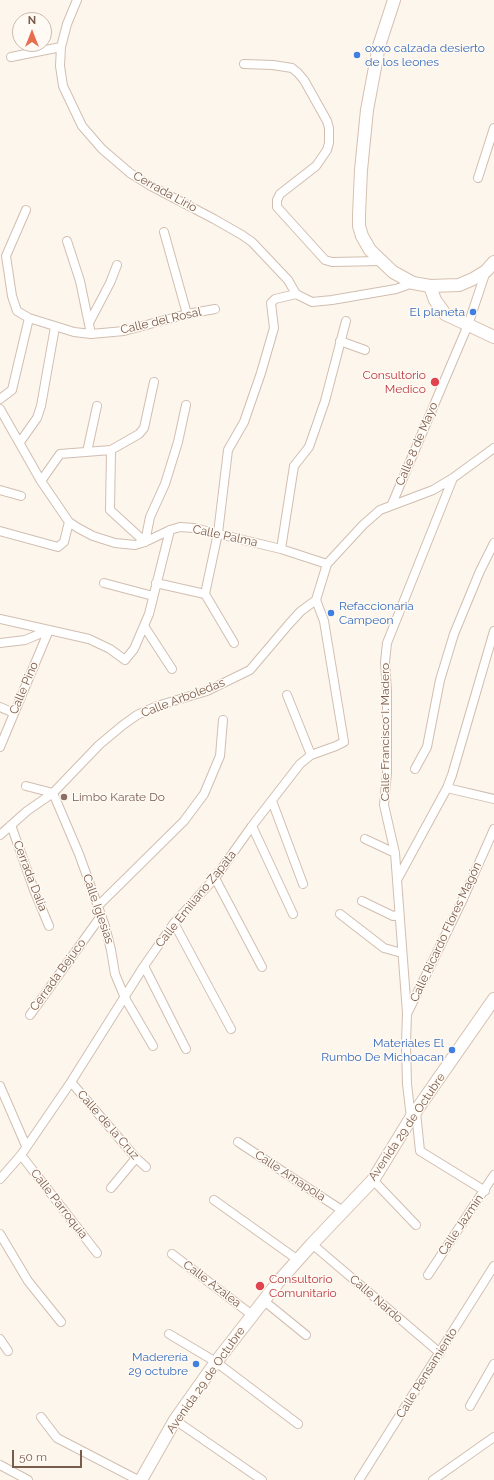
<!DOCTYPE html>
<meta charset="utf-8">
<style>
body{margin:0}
#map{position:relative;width:494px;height:1480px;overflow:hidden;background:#fdf6ec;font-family:Raleway,sans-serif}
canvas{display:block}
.north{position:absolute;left:12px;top:12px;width:40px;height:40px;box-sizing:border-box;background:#fffaf3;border:1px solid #cabbb1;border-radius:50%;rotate:0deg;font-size:11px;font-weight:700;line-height:16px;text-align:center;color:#7a5c4d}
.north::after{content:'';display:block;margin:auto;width:14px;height:18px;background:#e76f51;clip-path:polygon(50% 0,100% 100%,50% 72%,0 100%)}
.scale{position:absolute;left:12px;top:1450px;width:70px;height:18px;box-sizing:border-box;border:2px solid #7a5c4d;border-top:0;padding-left:5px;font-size:12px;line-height:14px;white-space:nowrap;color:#7a5c4d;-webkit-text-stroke:3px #fffaf3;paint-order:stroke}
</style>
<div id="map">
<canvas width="494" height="1480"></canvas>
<div class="north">N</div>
<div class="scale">50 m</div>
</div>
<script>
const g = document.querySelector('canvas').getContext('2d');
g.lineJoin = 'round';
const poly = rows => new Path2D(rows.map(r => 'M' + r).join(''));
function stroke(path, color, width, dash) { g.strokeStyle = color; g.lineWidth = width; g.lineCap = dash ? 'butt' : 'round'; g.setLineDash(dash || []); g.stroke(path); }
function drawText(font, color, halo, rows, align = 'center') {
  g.font = font + ' Raleway,sans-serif'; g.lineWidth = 3; g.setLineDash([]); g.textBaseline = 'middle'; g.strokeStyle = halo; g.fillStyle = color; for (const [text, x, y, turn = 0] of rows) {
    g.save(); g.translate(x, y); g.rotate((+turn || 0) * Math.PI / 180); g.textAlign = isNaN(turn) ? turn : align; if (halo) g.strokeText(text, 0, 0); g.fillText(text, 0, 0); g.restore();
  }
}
const street = poly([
 [77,0,67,24,61,47,60,66,63,86,82,126,102,149,130,173,151,186,214,219,242,235,252,242,288,280,296,294],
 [11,57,61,47],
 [244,64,273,65,292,68,298,73,304,80,327,121,329,128,329,143,327,150,316,166,280,194,277,200,277,207,325,260,332,262,381,261],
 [478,178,494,128],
 [26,210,6,256,12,296,17,311,29,318],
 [164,232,187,314],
 [67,241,80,281,91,334],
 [89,323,110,283,117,265],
 [340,341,365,350],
 [0,399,12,390,29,318,74,332,91,334,124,331,187,314,215,309],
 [0,409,41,481,69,522,78,528,93,536,115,543,135,545,145,542,170,530,180,527,194,528,281,549,327,564],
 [20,442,37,418,41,406,55,327],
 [87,452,97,406],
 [41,481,60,454,111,450],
 [0,490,21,496],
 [392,504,468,325,486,271],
 [0,531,58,547,64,542,69,522],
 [145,542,110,510,111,450,139,434,144,428,154,382],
 [145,542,150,517,165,484,178,442,186,405],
 [281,549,294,466,309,447,325,401,346,321],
 [104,583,153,596],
 [156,583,205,594],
 [0,619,89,639,110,649,125,660,134,649,149,614,170,530],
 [144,626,172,669],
 [0,643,25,640,49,630],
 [234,643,205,594,218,533,228,450,244,422,261,373,274,328,271,303,275,299,296,294,312,302,332,300,396,289,413,283],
 [287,695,311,755],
 [0,707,14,713],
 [0,747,49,630],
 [415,769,427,747,440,680,454,634,480,571,494,543],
 [26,786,53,793],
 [447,788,494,799],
 [53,793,79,854,105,926,111,950,115,974,125,998,153,1046],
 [272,801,303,884],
 [11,825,34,890,49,926],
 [252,826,293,914],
 [0,835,27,811,53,793,99,745,123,725,137,715,157,706,207,691,250,670,289,624,301,611,316,600,327,564,363,525,380,510,433,490,453,478,494,448],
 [365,839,395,853],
 [215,878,262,967],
 [397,880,447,788,452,775,494,631],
 [362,901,393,916,399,915],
 [98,906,184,821,204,794,220,756,223,720],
 [340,914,384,948,402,953],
 [174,923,231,1029],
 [144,966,186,1049],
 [408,1012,463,899,494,829],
 [30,1015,101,916],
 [71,1082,136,1158,146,1167],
 [0,1086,26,1146],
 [416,1112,420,1151,485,1191],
 [411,1118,407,1084,406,1044,407,1013,395,853,384,805,387,773,387,691,385,662,387,643,453,478],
 [238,1142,343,1211],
 [21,1155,97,1253],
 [0,1179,21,1155,71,1082,144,966,174,923,215,878,252,826,300,764,311,755,336,746,344,742,324,621,316,600],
 [373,1180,416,1225],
 [111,1188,136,1158],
 [214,1200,298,1260],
 [0,1234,28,1281,61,1322],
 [312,1244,440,1353],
 [172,1254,252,1315],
 [428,1275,494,1175],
 [263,1300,306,1335],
 [169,1334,216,1362,298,1424],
 [0,1339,8,1351],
 [470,1406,494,1364],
 [41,1417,57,1438,138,1480],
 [175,1420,262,1480],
 [0,1465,28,1480],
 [359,1480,494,1266],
 [433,1480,494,1437]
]);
const secondary = poly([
 [394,0,379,46,367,110,361,170,359,215,359,226,362,236,370,250,393,272,413,283,430,286,459,285,473,279,486,271,494,262],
 [430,286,435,300,445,314,494,337],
 [141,1480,175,1420,216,1362,279,1281,312,1244,373,1180,411,1118,494,999]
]);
const markers = [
 [357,55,4,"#3f7fe0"],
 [473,312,4,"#3f7fe0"],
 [435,382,5,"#e0444e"],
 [331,613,4,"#3f7fe0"],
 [64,797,4,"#8d6e63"],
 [452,1050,4,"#3f7fe0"],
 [260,1286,5,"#e0444e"],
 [196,1364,4,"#3f7fe0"]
];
const shopNames = [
 ["oxxo calzada desierto",365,48,"left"],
 ["de los leones",365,62,"left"],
 ["El planeta",465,312],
 ["Refaccionaria",339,606,"left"],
 ["Campeon",339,620,"left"],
 ["Materiales El",444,1043],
 ["Rumbo De Michoacan",444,1057],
 ["Maderería",188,1357],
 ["29 octubre",188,1371]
];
const streetNames = [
 ["Cerrada Lirio",165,192,29],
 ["Calle del Rosal",161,321,-13],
 ["Calle 8 de Mayo",417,444,-67],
 ["Calle Palma",225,536,12],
 ["Calle Pino",24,688,-67],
 ["Calle Arboledas",183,698,-21],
 ["Calle Francisco I. Madero",385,732,-90],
 ["Cerrada Dalia",30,876,69],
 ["Calle Emiliano Zapata",196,899,-51],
 ["Calle Iglesias",98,909,71],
 ["Calle Ricardo Flores Magón",446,932,-65],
 ["Cerrada Bejuco",58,975,-54],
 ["Calle de la Cruz",108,1125,49],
 ["Avenida 29 de Octubre",407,1127,-56],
 ["Calle Amapola",290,1176,33],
 ["Calle Parroquia",59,1204,52],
 ["Calle Jazmín",461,1225,-56],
 ["Calle Azalea",212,1284,37],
 ["Calle Nardo",376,1299,41],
 ["Calle Pensamiento",427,1373,-58],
 ["Avenida 29 de Octubre",206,1380,-55]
];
const healthNames = [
 ["Consultorio",426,375],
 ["Medico",426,389],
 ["Consultorio",269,1279,"left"],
 ["Comunitario",269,1293,"left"]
];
const educationNames = [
 ["Limbo Karate Do",72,797]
];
stroke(street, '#d1beb0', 10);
stroke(secondary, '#d6c0b0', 14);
stroke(street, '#fff', 8);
stroke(secondary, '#fff', 12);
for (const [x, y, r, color] of markers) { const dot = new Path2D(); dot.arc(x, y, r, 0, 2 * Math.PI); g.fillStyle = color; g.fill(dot); stroke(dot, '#fffaf3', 1.5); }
drawText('12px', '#366cbe', '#fffaf3', shopNames, 'right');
drawText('12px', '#7a5c4d', '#fffaf3', streetNames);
drawText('12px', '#be3a42', '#fffaf3', healthNames, 'right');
drawText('12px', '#785e54', '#fffaf3', educationNames, 'left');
</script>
